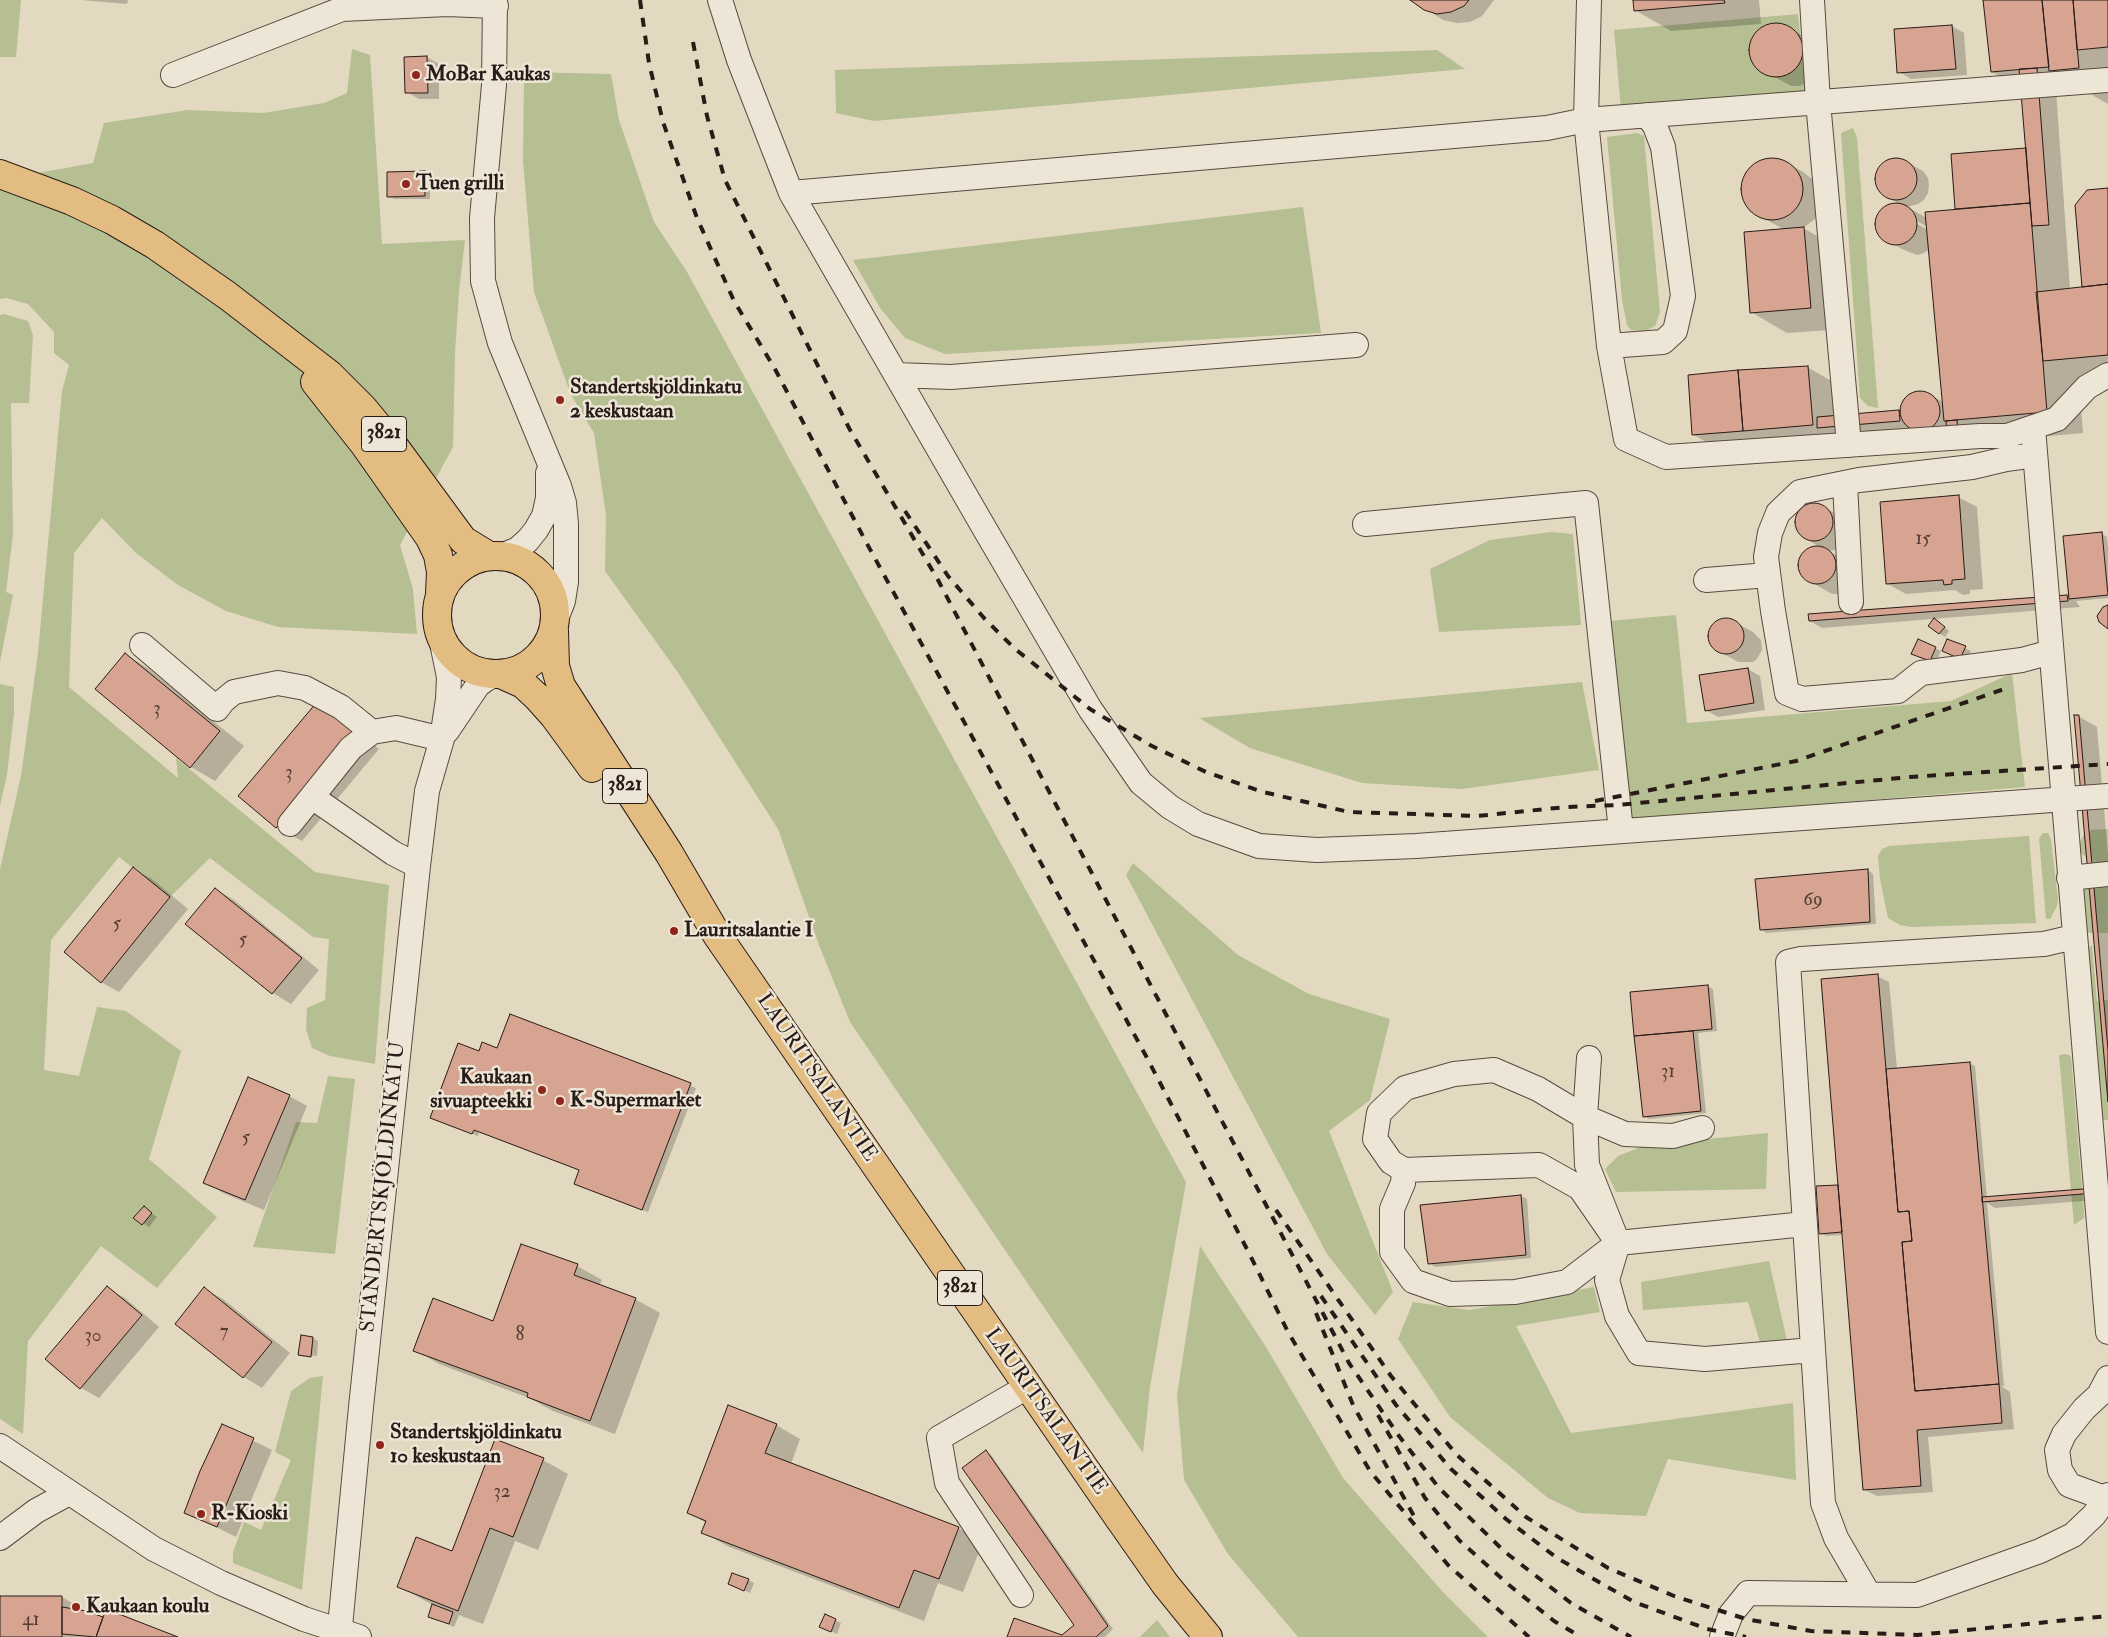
<!DOCTYPE html>
<meta charset="utf-8">
<style>
body{margin:0}
canvas{display:block;background:#e3d9c0}
</style>
<canvas width="2108" height="1637"></canvas>
<script>
const g = document.querySelector('canvas').getContext('2d');
g.lineJoin = 'round';
function fill(path, color) { g.fillStyle = color; g.fill(path, 'evenodd'); }
const poly = rows => new Path2D(rows.map(r => 'M' + r).join(''));
function stroke(path, color, width, dash) { g.strokeStyle = color; g.lineWidth = width; g.lineCap = dash ? 'butt' : 'round'; g.setLineDash(dash || []); g.stroke(path); }
function drawText(font, color, halo, rows, align = 'center') {
  g.font = font + ' "IM FELL Double Pica",serif'; g.lineWidth = 5; g.setLineDash([]); g.textBaseline = 'middle'; g.strokeStyle = halo; g.fillStyle = color; for (const [text, x, y, turn = 0] of rows) {
    g.save(); g.translate(x, y); g.rotate((+turn || 0) * Math.PI / 180); g.textAlign = isNaN(turn) ? turn : align; if (halo) g.strokeText(text, 0, 0); g.fillText(text, 0, 0); g.restore();
  }
}
const green = poly([
 [0,0,21,0,16,57,0,57],
 [1798,14,1806,91,1621,109,1614,30],
 [352,49,370,55,382,244,465,240,459,291,455,353,453,447,400,545,413,589,417,634,278,627,226,611,178,585,136,553,102,518,74,553,69,687,178,778,176,758,315,872,389,885,375,1064,330,1056,312,1048,306,1029,307,1008,325,1000,329,939,313,937,210,858,170,897,119,857,51,940,44,1070,79,1076,97,1007,126,1011,181,1051,149,1159,217,1217,157,1288,101,1246,28,1341,23,1434,0,1419,0,869,21,776,38,653,62,391,69,365,54,353,54,332,28,304,6,298,0,299,0,180,93,163,104,123,188,110,263,113,324,103,347,93],
 [1437,50,1465,69,874,121,836,113,835,70],
 [524,72,611,74,619,120,654,222,687,272,1186,1182,1150,1387,1143,1453,850,1022,819,945,778,829,677,671,605,571,606,516,594,433,571,395,534,292,523,161],
 [1853,128,1857,138,1878,408,1868,406,1860,398,1841,133],
 [1637,133,1644,136,1660,312,1655,326,1645,331,1631,330,1627,325,1622,300,1607,137],
 [1303,207,1321,333,945,354,905,338,880,308,853,260],
 [4,314,28,321,33,335,29,403,11,403,13,534,6,592,13,595,0,662,0,315],
 [1551,532,1573,534,1581,625,1439,632,1430,569,1490,540],
 [1676,615,1687,723,1951,701,2012,673,2025,787,1632,820,1608,621],
 [1582,682,1599,770,1462,789,1362,783,1250,748,1199,718],
 [0,684,14,687,14,713,7,775,0,806],
 [2108,829,2108,864,2097,864,2079,852,2080,843,2083,836,2091,830],
 [2043,833,2048,833,2051,839,2058,899,2057,906,2050,919,2046,919,2039,838],
 [2029,836,2036,923,1911,927,1900,925,1888,918,1880,879,1878,856,1882,849,1889,846],
 [1133,863,1238,955,1309,994,1390,1019,1370,1100,1329,1131,1393,1292,1375,1315,1327,1254,1126,875],
 [2108,883,2108,933,2088,933,2084,930,2083,886],
 [2092,945,2097,1001,2108,1000,2108,1120,2100,1120,2087,949],
 [2065,1054,2071,1056,2084,1211,2084,1218,2074,1225,2059,1055],
 [328,1076,355,1079,335,1254,253,1247,296,1122,317,1123],
 [1768,1133,1766,1189,1616,1192,1605,1169,1618,1156,1646,1145],
 [1200,1246,1266,1347,1343,1478,1442,1591,1488,1637,1298,1637,1228,1554,1184,1480,1177,1395],
 [1769,1261,1787,1341,1760,1342,1748,1302,1643,1310,1641,1282],
 [1594,1287,1600,1312,1516,1326,1571,1433,1793,1403,1796,1480,1668,1459,1646,1516,1580,1513,1548,1498,1450,1417,1398,1339,1413,1302,1469,1310],
 [323,1376,302,1590,233,1563,233,1552,244,1522,261,1530,291,1460,275,1452,291,1391,310,1378],
 [1157,1620,1170,1637,1140,1637]
]);
const shadow = poly([
 [81,0,128,0,127,4],
 [1412,0,1494,0,1482,16,1470,22,1457,23,1443,20],
 [1634,0,1759,0,1761,24,1671,31,1635,10],
 [1985,0,2108,0,2108,104,2080,88,2056,90,2070,289,2083,288,2108,189,2108,379,2079,382,2083,433,1981,442,1929,439,1910,428,1848,433,1718,449,1694,435,1807,367,1844,388,1846,416,1899,412,1902,413,1902,404,1906,398,1918,392,1931,395,1943,402,1930,249,1924,253,1917,255,1902,249,1883,238,1878,232,1876,224,1877,217,1881,210,1888,205,1898,203,1883,194,1878,187,1876,180,1878,172,1882,165,1888,161,1895,159,1903,160,1923,171,1928,178,1929,185,1928,193,1924,200,1918,204,1907,207,1927,218,1959,210,1956,208,2027,149,2022,89,1992,72],
 [1913,219,1928,227,1928,230,1912,221],
 [1776,24,1792,30,1811,40,1814,78,1800,86,1791,86,1757,67,1750,52,1751,43,1760,29],
 [1952,26,1964,33,1967,75,1911,79,1899,72,1896,30],
 [427,57,439,64,439,99,419,99,407,92],
 [1773,159,1784,161,1803,172,1812,179,1819,188,1820,209,1815,219,1803,228,1840,249,1846,329,1787,333,1751,312,1785,230,1756,214,1747,207,1743,197,1742,186,1745,175,1752,166,1762,161],
 [425,173,430,176,430,199,394,199,388,196],
 [1958,497,1977,507,1983,589,1970,590,1970,594,1963,595,1955,590,1906,594,1888,584],
 [1814,504,1822,506,1841,517,1843,548,1829,551,1844,560,1840,594,1832,594,1806,579,1801,573,1799,566,1800,559,1804,553,1811,548,1820,547,1803,537,1796,524,1797,516,1801,510],
 [2101,533,2107,537,2108,546,2108,598,2076,601,2080,607,1822,628,1810,621,2066,596,2070,598],
 [1729,619,1753,632,1761,640,1762,650,1757,659,1753,662,1738,662,1719,651,1712,643,1710,633,1715,624,1719,621],
 [1940,623,1949,631,1945,637,1929,626],
 [1935,648,1941,651,1935,664,1918,656],
 [1965,648,1971,651,1966,661,1949,653],
 [125,654,149,669,244,746,215,781,191,767],
 [1748,669,1760,676,1765,710,1718,717,1706,710],
 [2078,716,2097,727,2108,855,2108,1088],
 [341,718,379,749,302,841,277,827,239,796],
 [133,869,152,879,188,909,119,992,101,982],
 [1868,870,1873,874,1876,924,1766,933,1761,929],
 [215,889,234,900,319,970,291,1004,273,993,187,924],
 [1877,976,1889,982,1897,1069,1969,1063,1975,1066,1987,1198,2108,1188,2108,1199,1995,1208,1987,1203,2004,1386,2001,1386,2010,1392,2014,1429,1928,1437,1933,1492,1877,1496,1865,1490,1843,1235,1826,1236,1820,1233,1839,1187],
 [1707,986,1713,989,1717,1031,1698,1033,1706,1113,1649,1119,1644,1116,1631,994],
 [511,1016,696,1088,648,1212,581,1187,580,1170,479,1132,478,1136,437,1120,480,1053,498,1049],
 [289,1096,307,1106,264,1210,223,1193,205,1182],
 [1521,1196,1527,1199,1531,1258,1435,1267,1429,1263,1421,1206],
 [144,1208,157,1217,149,1227,135,1218],
 [577,1266,602,1280,599,1286,635,1299,660,1313,615,1434,553,1411,529,1398,439,1364,415,1350,493,1322],
 [107,1288,125,1298,159,1327,99,1398,81,1388],
 [204,1289,223,1299,290,1353,262,1388,244,1377,177,1324],
 [302,1337,313,1338,318,1341,317,1356,304,1355,304,1357,300,1355],
 [776,1425,800,1439,791,1464,958,1528,983,1542,963,1592,938,1583,924,1621,727,1546,703,1532,706,1523,689,1513],
 [223,1426,272,1450,236,1537,186,1512],
 [986,1452,991,1455,1113,1629,1105,1637,1009,1637,1062,1636,1076,1625],
 [543,1460,568,1474,538,1550,515,1541,483,1624,459,1615,454,1627,435,1619,433,1605,398,1586,452,1553],
 [748,1580,754,1583,750,1593,729,1584],
 [0,1597,62,1597,80,1608,80,1611,175,1637,0,1637],
 [825,1616,841,1623,837,1634,826,1629]
]);
const building = poly([
 [1410,0,1469,0,1464,6,1451,12,1437,14,1424,10,1410,0],
 [1633,0,1724,0,1725,3,1634,11,1633,0],
 [1983,0,2042,0,2049,67,1991,72,1983,0],
 [2042,0,2073,0,2079,68,2049,71,2042,0],
 [2073,0,2108,0,2108,47,2077,50,2073,0],
 '1749 50a27 27 0 1 1 54 0a27 27 0 1 1-54 0Z',
 [1952,25,1956,69,1897,73,1894,29,1952,25],
 [427,56,428,93,405,93,404,57,427,56],
 [2037,68,2049,225,2032,226,2019,69,2037,68],
 [2026,148,2030,203,1955,209,1951,154,2026,148],
 '1741 189a31 31 0 1 1 62 0a31 31 0 1 1-62 0Z',
 '1875 179a21 21 0 1 1 42 0a21 21 0 1 1-42 0Z',
 [425,171,425,196,387,197,387,172,425,171],
 [2108,188,2108,284,2082,287,2075,205,2087,190,2108,188],
 '1875 224a21 21 0 1 1 42 0a21 21 0 1 1-42 0Z',
 [2030,203,2047,412,1944,421,1925,212,2030,203],
 [1804,227,1811,308,1750,313,1744,232,1804,227],
 [2108,284,2108,355,2043,361,2036,292,2108,284],
 [1808,366,1813,425,1743,431,1738,370,1808,366],
 [1738,370,1743,431,1692,435,1688,375,1738,370],
 '1900 411a20 20 0 1 1 40 0a20 20 0 1 1-40 0Z',
 [1899,410,1900,421,1817,428,1817,417,1899,410],
 [1957,420,1958,434,1947,435,1946,421,1957,420],
 [1959,495,1965,579,1952,580,1952,584,1944,585,1943,580,1886,584,1880,502,1959,495],
 '1795 522a19 19 0 1 1 38 0a19 19 0 1 1-38 0Z',
 [2102,532,2108,595,2069,599,2063,536,2102,532],
 '1798 565a19 19 0 1 1 38 0a19 19 0 1 1-38 0Z',
 [2067,595,2068,601,1809,621,1808,614,2067,595],
 [2108,605,2108,629,2099,622,2097,616,2103,607,2108,605],
 [1934,618,1945,627,1939,634,1928,626,1934,618],
 '1708 636a18 18 0 1 1 36 0a18 18 0 1 1-36 0Z',
 [1918,639,1936,647,1930,661,1911,654,1918,639],
 [1947,639,1966,646,1960,659,1942,651,1947,639],
 [125,653,220,731,190,768,95,689,125,653],
 [1748,668,1754,703,1705,711,1699,675,1748,668],
 [317,702,355,734,276,828,238,796,317,702],
 [2074,715,2079,715,2108,1050,2108,1102,2074,715],
 [133,867,170,897,101,983,64,952,133,867],
 [1868,869,1870,922,1760,930,1755,879,1868,869],
 [215,888,302,958,272,994,185,924,215,888],
 [1878,974,1898,1212,1909,1211,1912,1241,1902,1242,1915,1391,1999,1384,2002,1423,1917,1430,1921,1486,1863,1490,1821,979,1878,974],
 [1708,985,1712,1029,1634,1036,1630,992,1708,985],
 [510,1014,691,1083,642,1210,574,1184,579,1170,474,1130,472,1134,430,1118,458,1043,479,1051,482,1042,497,1048,510,1014],
 [1693,1031,1701,1111,1643,1117,1634,1036,1693,1031],
 [1970,1062,1999,1384,1915,1391,1902,1242,1912,1241,1909,1211,1898,1212,1886,1069,1970,1062],
 [248,1077,290,1095,245,1200,203,1183,248,1077],
 [1838,1185,1842,1232,1819,1234,1816,1186,1838,1185],
 [2108,1187,2108,1192,1982,1202,1982,1197,2108,1187],
 [1521,1195,1526,1255,1428,1264,1420,1205,1521,1195],
 [144,1206,152,1213,142,1225,133,1218,144,1206],
 [521,1244,578,1264,574,1275,636,1298,590,1421,527,1397,528,1393,413,1351,433,1298,493,1321,521,1244],
 [107,1286,142,1315,80,1389,45,1359,107,1286],
 [204,1287,272,1342,243,1378,175,1324,204,1287],
 [301,1335,313,1337,311,1357,298,1355,301,1335],
 [728,1405,777,1424,765,1453,959,1527,939,1579,914,1570,899,1608,701,1533,706,1521,687,1513,728,1405],
 [222,1424,254,1438,217,1527,184,1513,200,1471,222,1424],
 [495,1439,544,1458,513,1537,490,1528,458,1611,397,1587,416,1537,452,1551,495,1439],
 [986,1450,1108,1626,1096,1637,1007,1637,1014,1618,1062,1635,1074,1625,962,1468,986,1450],
 [732,1573,749,1579,744,1591,728,1584,732,1573],
 [0,1596,62,1596,62,1637,0,1637,0,1596],
 [432,1604,453,1612,449,1624,428,1617,432,1604],
 [62,1607,86,1611,103,1617,96,1637,62,1634,62,1607],
 [106,1609,178,1637,96,1637,106,1609],
 [825,1614,836,1619,831,1632,819,1627,825,1614]
]);
const minor = poly([
 [495,0,494,85,482,218,483,281,500,343,559,486,564,503,566,524,566,582,563,601,556,619],
 [720,0,739,60,791,193,983,526,1090,709,1141,783,1170,807,1198,824,1259,846,1317,850,1416,846,2108,796],
 [1812,0,1818,102,1849,445],
 [173,75,342,9,447,4,496,6],
 [2108,80,1586,120,1609,346,1626,439,1666,457,1980,436,2007,436,2057,419,2087,387,2108,375],
 [791,193,1547,128,1586,120,1589,0],
 [1609,346,1663,342,1675,331,1683,296,1663,147,1655,126,1647,115],
 [896,375,951,377,1356,345],
 [2033,428,2108,1332],
 [2035,455,2006,459,1972,467,1859,480,1800,492,1778,513,1770,533,1766,557,1773,611,1787,693,1802,699,1898,691,1921,673,2022,660,2051,652],
 [1845,483,1851,602],
 [1365,524,1586,503,1621,831],
 [501,556,518,549,528,540,536,530,544,516,548,498,548,473],
 [1706,580,1768,575],
 [142,645,217,709,223,701,234,692,278,683,305,688,341,707,372,732],
 [447,731,478,685,486,679,497,674],
 [312,797,393,853,418,866],
 [290,824,351,748,372,732,396,728,442,739],
 [2069,878,2108,874],
 [1702,1128,1673,1136,1625,1134,1585,1117,1538,1089,1494,1070,1454,1074,1405,1088,1379,1113,1375,1139,1391,1162,1404,1170,1539,1165,1580,1188,1618,1243,1805,1224],
 [1404,1170,1403,1183,1392,1209,1392,1252,1413,1281,1450,1294,1515,1292,1567,1282,1618,1243,1587,1165,1585,1117,1589,1058],
 [1618,1243,1607,1280,1617,1316,1639,1353,1705,1359,1813,1350],
 [2108,1378,2099,1395,2084,1409,2064,1434,2057,1450,2060,1470,2069,1485,2099,1496,2108,1497],
 [0,1446,154,1549,221,1583,304,1619,359,1637],
 [0,1538,36,1511,69,1493],
 [1868,1593,1836,1538,1823,1503,1788,962,1801,959,2044,944,2074,937],
 [1021,1595,947,1483,939,1438,1027,1387],
 [339,1637,361,1407,418,866,427,791,442,739,448,699,449,677,441,638],
 [1722,1637,1731,1614,1748,1593,1917,1595,2040,1551,2073,1535,2094,1515,2108,1495]
]);
const major = poly([
 [0,174,72,201,112,220,155,245,228,296,329,374,363,408,391,442,463,540,489,556],
 [315,382,364,444,430,538,438,555,441,572,440,594],
 '437 615a59 59 0 1 1 118 0a59 59 0 1 1-118 0Z',
 [554,631,555,666,561,686,669,853,717,935,1116,1514,1165,1584,1208,1637],
 [503,675,523,684,537,697,554,716,592,768]
]);
const rail = poly([
 [640,0,649,63,663,122,697,218,734,301,775,369,865,540,1146,1056,1249,1253,1288,1332,1370,1471,1448,1565,1529,1637],
 [693,42,707,116,725,180,849,428,938,580,1349,1363,1399,1436,1439,1488,1505,1552,1571,1603,1631,1637],
 [905,511,948,576,984,618,1014,648,1090,709,1150,745,1206,772,1263,792,1349,812,1477,816,1566,807,1618,805,1910,777,2108,764],
 [1595,801,1796,761,2010,687],
 [1276,1210,1391,1376,1457,1455,1526,1517,1608,1568,1674,1596,1746,1619,1811,1631,1917,1635,2108,1616],
 [1321,1296,1396,1405,1451,1469,1506,1519,1557,1558,1634,1602,1707,1629,1746,1637],
 [1316,1313,1353,1405,1415,1518],
 [1378,1415,1425,1498,1459,1540,1509,1585,1554,1621,1581,1637]
]);
const markers = [
 [416,75,5,"#8f2418"],
 [406,184,5,"#8f2418"],
 [560,400,5,"#8f2418"],
 [674,931,5,"#8f2418"],
 [542,1090,5,"#8f2418"],
 [560,1101,5,"#8f2418"],
 [380,1445,5,"#8f2418"],
 [201,1514,5,"#8f2418"],
 [76,1607,5,"#8f2418"]
];
const numberNames = [
 ["15",1923,540],
 ["3",157,710],
 ["3",289,774],
 ["69",1813,901],
 ["5",117,925],
 ["5",243,941],
 ["31",1668,1073],
 ["5",246,1139],
 ["7",224,1333],
 ["8",520,1336],
 ["30",93,1337],
 ["32",502,1493],
 ["41",31,1621]
];
const shields = [
 [384,434,45],
 [625,786,45],
 [960,1288,45]
];
const shieldNames = [
 ["3821",384,434],
 ["3821",625,786],
 ["3821",960,1288]
];
const poiNames = [
 ["MoBar Kaukas",426,75],
 ["Tuen grilli",416,184],
 ["Standertskjöldinkatu",570,388],
 ["2 keskustaan",570,412],
 ["Lauritsalantie I",684,931],
 ["Kaukaan",532,1078,"right"],
 ["sivuapteekki",532,1102,"right"],
 ["K-Supermarket",570,1101],
 ["Standertskjöldinkatu",390,1433],
 ["10 keskustaan",390,1457],
 ["R-Kioski",211,1514],
 ["Kaukaan koulu",86,1607]
];
const streetNames = [
 ["LAURITSALANTIE",816,1078,56],
 ["STANDERTSKJÖLDINKATU",384,1187,-84],
 ["LAURITSALANTIE",1045,1412,55]
];
fill(green, '#b5bf91');
fill(shadow, '#0003');
fill(building, '#d6a490');
stroke(building, '#291b17', 1);
stroke(minor, '#584a41', 26);
stroke(major, '#291b17', 30);
stroke(minor, '#ede6d6', 24);
stroke(major, '#e2bc80', 28);
stroke(rail, '#291b17', 4, [9, 9]);
for (const [x, y, r, color] of markers) { const dot = new Path2D(); dot.arc(x, y, r, 0, 2 * Math.PI); g.fillStyle = color; g.fill(dot); stroke(dot, '#ede6d6', 2); }
drawText('19px', '#543d35', null, numberNames);
for (const [x, y, w] of shields) { const box = new Path2D(); box.roundRect(x - w / 2, y - 17.5, w, 35, 4); g.fillStyle = '#ede6d6'; g.fill(box); stroke(box, '#291b17', 1); }
drawText('bold 20px', '#291b17', null, shieldNames);
drawText('bold 21px', '#291b17', '#ede6d6', poiNames, 'left');
drawText('21px', '#291b17', '#ede6d6', streetNames);
</script>
